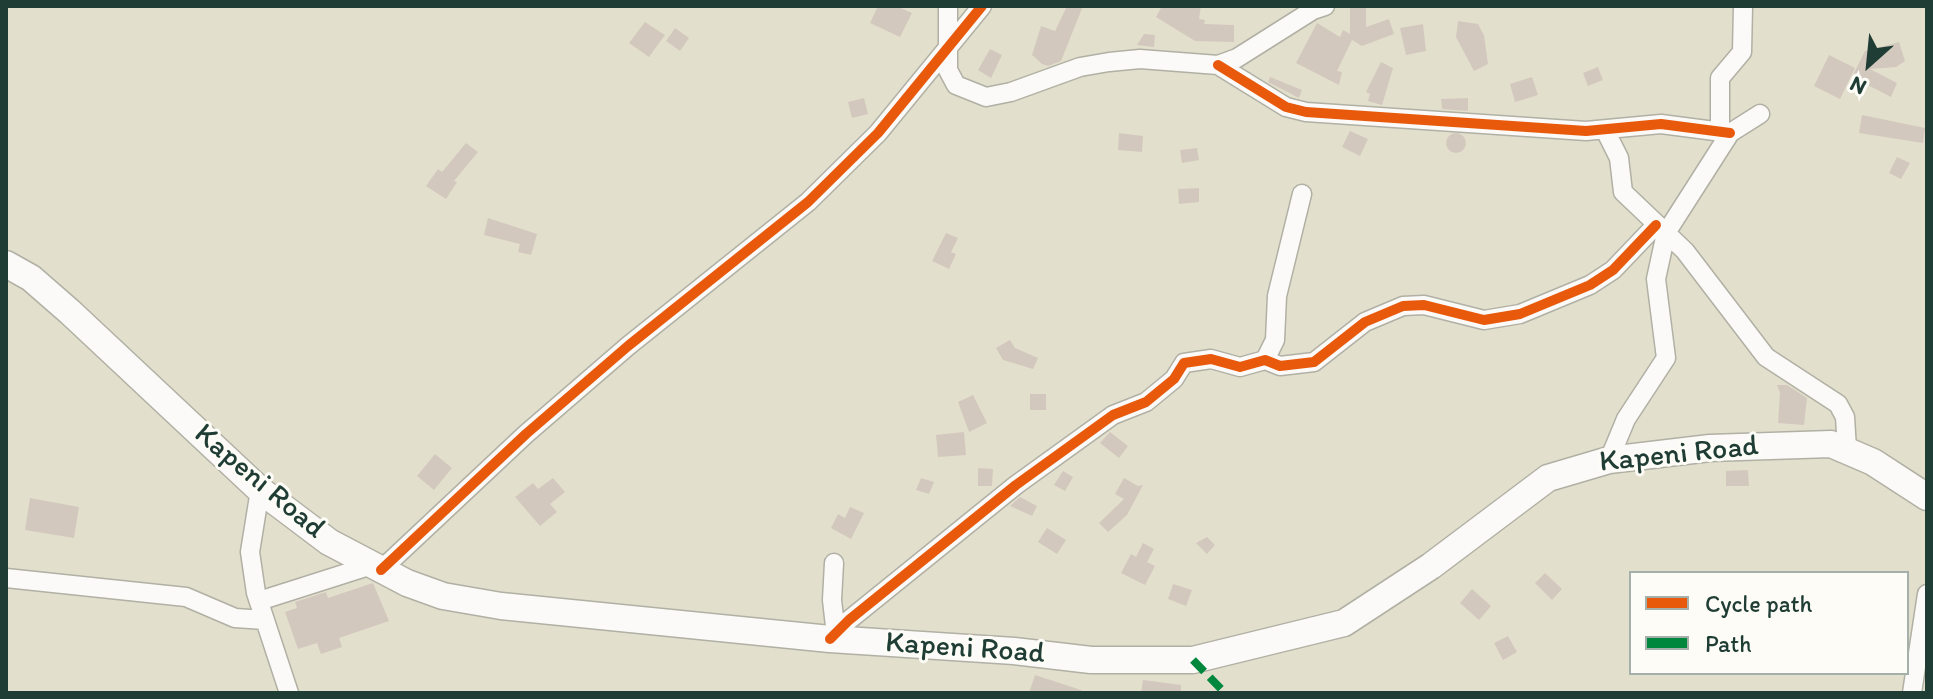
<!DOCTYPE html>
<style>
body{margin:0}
#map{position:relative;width:1933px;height:699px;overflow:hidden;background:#e3dfcd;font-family:Itim,sans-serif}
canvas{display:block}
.frame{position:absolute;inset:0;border:8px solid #1f3d34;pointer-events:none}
.legend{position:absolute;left:1629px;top:571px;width:280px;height:104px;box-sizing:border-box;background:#fdfcf7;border:2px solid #a4b0a9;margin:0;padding:10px 14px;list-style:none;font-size:24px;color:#1f3d34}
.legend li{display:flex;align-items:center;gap:16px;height:40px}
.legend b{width:40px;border:2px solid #a4b0a9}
.north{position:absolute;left:1829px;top:24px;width:80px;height:80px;-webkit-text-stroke:6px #fdfcf7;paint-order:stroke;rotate:207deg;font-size:22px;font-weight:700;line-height:32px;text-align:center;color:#1f3d34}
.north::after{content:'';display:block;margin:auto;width:28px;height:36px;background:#1f3d34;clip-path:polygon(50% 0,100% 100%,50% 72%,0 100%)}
</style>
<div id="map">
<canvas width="1933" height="699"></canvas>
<div class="frame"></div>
<ul class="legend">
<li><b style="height:10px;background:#e8590c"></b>Cycle path</li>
<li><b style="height:10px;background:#00873e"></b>Path</li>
</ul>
<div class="north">N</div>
</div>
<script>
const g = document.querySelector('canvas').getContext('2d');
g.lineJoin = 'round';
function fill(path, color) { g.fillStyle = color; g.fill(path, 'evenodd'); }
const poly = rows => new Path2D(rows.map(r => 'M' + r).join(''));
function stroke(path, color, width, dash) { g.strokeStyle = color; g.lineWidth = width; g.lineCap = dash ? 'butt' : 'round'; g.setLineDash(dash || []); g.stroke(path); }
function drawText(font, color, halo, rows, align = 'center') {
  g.font = font + ' Itim,sans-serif'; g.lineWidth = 6; g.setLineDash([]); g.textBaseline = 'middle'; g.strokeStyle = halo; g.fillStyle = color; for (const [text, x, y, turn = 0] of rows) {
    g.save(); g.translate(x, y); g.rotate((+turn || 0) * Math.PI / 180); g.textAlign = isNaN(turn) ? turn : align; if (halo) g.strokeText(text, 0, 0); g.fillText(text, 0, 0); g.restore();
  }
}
const building = poly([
 [878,6,896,6,912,13,900,37,870,23],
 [1067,6,1083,6,1061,61,1048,66,1042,64,1032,55,1041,26,1055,31],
 [1162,6,1201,6,1199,19,1205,20,1204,24,1234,25,1234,42,1195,41,1156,17],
 [1366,6,1366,27,1389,19,1394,34,1362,46,1352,40,1337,71,1342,72,1339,85,1296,63,1317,23,1340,37,1343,30,1350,34,1350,7],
 [1458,21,1478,24,1484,35,1488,64,1474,71,1456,37],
 [645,22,665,35,649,57,629,43],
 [1423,24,1426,51,1406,55,1400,28],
 [675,28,689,38,680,51,666,41],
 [1144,34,1155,35,1154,47,1137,45],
 [1899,42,1905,61,1896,67,1870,69,1897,83,1891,97,1852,77,1865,51],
 [990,49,1002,55,991,78,978,70],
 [1829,55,1855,68,1840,99,1814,86],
 [1381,62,1393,68,1382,105,1368,101,1370,94,1366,92],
 [1598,67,1603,80,1588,86,1583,73],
 [1270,77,1302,90,1299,98,1268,82],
 [1532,77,1538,95,1515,102,1510,84],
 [864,98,868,114,852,118,848,102],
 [1468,98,1468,111,1442,109,1441,99],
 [1862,115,1925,128,1923,143,1859,133],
 [1350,131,1368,139,1360,156,1342,147],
 [1119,133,1143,136,1142,152,1118,150],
 '1446 143a10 10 0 1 1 20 0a10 10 0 1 1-20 0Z',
 [466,143,478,152,454,181,457,182,446,199,426,186,438,169,442,172],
 [1197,148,1199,160,1182,163,1180,150],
 [1897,157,1910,163,1901,179,1889,173],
 [1199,188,1199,202,1179,204,1178,189],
 [488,218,537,234,531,255,518,252,520,244,484,235],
 [946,233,958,238,951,252,956,254,949,269,932,261],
 [1010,340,1015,348,1038,358,1033,369,1003,360,996,348],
 [1777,385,1787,385,1807,398,1804,425,1778,423,1780,393],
 [1030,394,1046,394,1046,410,1030,410],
 [973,395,987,423,969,432,958,402],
 [964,432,966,455,938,457,936,435],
 [1110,432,1128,446,1119,458,1100,443],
 [435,454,452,468,434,490,417,476],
 [978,468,993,469,992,486,978,486],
 [1748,470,1749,486,1726,486,1726,471],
 [1063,471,1073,477,1065,491,1054,485],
 [553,478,565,492,550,504,557,512,540,526,515,497,533,483,538,489],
 [921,478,934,482,929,494,916,490],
 [1124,478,1138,486,1143,485,1127,515,1108,532,1099,523,1124,499,1115,494],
 [1020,497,1037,506,1032,516,1010,506],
 [30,498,79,507,74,538,25,530],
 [850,507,864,513,851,539,831,528,838,514,845,518],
 [1047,528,1066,540,1057,554,1038,542],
 [1207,537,1215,545,1207,554,1196,543],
 [1143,543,1154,549,1147,562,1155,566,1145,585,1121,573,1131,554,1136,557],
 [1545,573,1562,589,1552,600,1535,583],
 [373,583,389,621,339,638,342,647,321,654,317,643,298,649,285,612,297,608,295,602,326,592,328,598],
 [1173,584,1192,590,1186,606,1168,599],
 [1472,589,1491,606,1479,620,1460,603],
 [1508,636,1517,652,1503,660,1494,643],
 [1035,675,1081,690,1081,693,1029,693],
 [1143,680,1181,685,1181,693,1141,693]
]);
const minor = poly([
 [948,6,948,70,956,85,986,97,1011,92,1080,67,1109,62,1140,59,1218,65,1237,58,1313,10,1325,6],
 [1218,65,1286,107,1306,112,1586,131,1661,124,1730,133],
 [1605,130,1619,158,1623,192,1685,251,1766,357,1838,404,1845,417,1847,449],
 [1720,130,1720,78,1742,52,1743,6],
 [1265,360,1275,340,1277,296,1302,194],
 [1609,460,1626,419,1666,358,1656,279,1666,233,1730,133,1760,114],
 [260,490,250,552,256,593,289,693],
 [834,563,832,600,836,635],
 [381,570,526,434,628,346,808,202,878,133,982,6],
 [6,578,186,597,235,618,265,620],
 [259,601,372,565],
 [830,639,849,620,1016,485,1113,415,1146,402,1174,379,1184,363,1211,359,1240,367,1265,360,1280,366,1314,362,1365,322,1403,306,1424,305,1484,320,1520,314,1590,285,1613,270,1656,225],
 [1912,693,1927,594]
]);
const secondary = poly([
 [6,264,31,278,70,312,260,490,329,542,407,583,443,596,501,606,830,639,1014,651,1091,660,1193,660,1344,623,1431,566,1548,478,1609,460,1710,448,1831,444,1873,462,1927,497]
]);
const quiet = poly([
 [1193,660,1225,693]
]);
const cycleway = poly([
 [1218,65,1286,107,1306,112,1586,131,1661,124,1730,133],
 [381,570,526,434,628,346,808,202,878,133,982,6],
 [830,639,849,620,1016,485,1113,415,1146,402,1174,379,1184,363,1211,359,1240,367,1265,360,1280,366,1314,362,1365,322,1403,306,1424,305,1484,320,1520,314,1590,285,1613,270,1656,225]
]);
const streetNames = [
 ["Kapeni Road",1679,455,-6],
 ["Kapeni Road",259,482,40],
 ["Kapeni Road",965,649,4]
];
fill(building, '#d3c8bd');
stroke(minor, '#b0b0a4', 21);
stroke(secondary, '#b0b0a4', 29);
stroke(minor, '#fbfaf8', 18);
stroke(secondary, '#fbfaf8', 26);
stroke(quiet, '#00873e', 8, [16, 8]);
stroke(cycleway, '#e8590c', 10);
drawText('30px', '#1f3d34', '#fdfcf7', streetNames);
</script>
